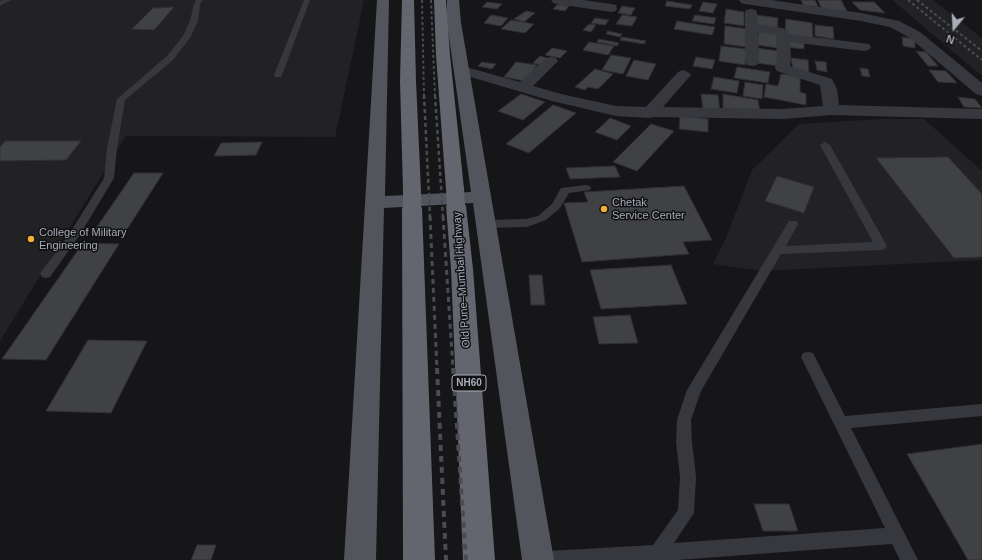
<!DOCTYPE html>
<meta charset="utf-8">
<style>
body{margin:0}
#map{position:relative;width:982px;height:560px;overflow:hidden;background:#161618;font-family:Helvetica,sans-serif}
canvas{display:block}
.north{position:absolute;left:934px;top:8px;width:40px;height:40px;-webkit-text-stroke:3px #111113;paint-order:stroke;rotate:198deg;font-size:11px;font-weight:700;line-height:16px;text-align:center;color:#a8adb8}
.north::after{content:'';display:block;margin:auto;width:14px;height:18px;background:#a8adb8;clip-path:polygon(50% 0,100% 100%,50% 72%,0 100%)}
</style>
<div id="map">
<canvas width="982" height="560"></canvas>
<div class="north">N</div>
</div>
<script>
const g = document.querySelector('canvas').getContext('2d');
g.lineJoin = 'round';
function fill(path, color) { g.fillStyle = color; g.fill(path, 'evenodd'); }
const poly = rows => new Path2D(rows.map(r => 'M' + r).join(''));
function stroke(path, color, width, dash) { g.strokeStyle = color; g.lineWidth = width; g.lineCap = dash ? 'butt' : 'round'; g.setLineDash(dash || []); g.stroke(path); }
function drawText(font, color, halo, rows, align = 'center') {
  g.font = font + ' Helvetica,sans-serif'; g.lineWidth = 3; g.setLineDash([]); g.textBaseline = 'middle'; g.strokeStyle = halo; g.fillStyle = color; for (const [text, x, y, turn = 0] of rows) {
    g.save(); g.translate(x, y); g.rotate((+turn || 0) * Math.PI / 180); g.textAlign = isNaN(turn) ? turn : align; if (halo) g.strokeText(text, 0, 0); g.fillText(text, 0, 0); g.restore();
  }
}
const built = poly([
 [0,0,364,0,335,137,126,136,0,341],
 [892,0,933,0,982,38,982,76],
 [882,119,924,119,982,171,982,260,761,271,713,264,726,238,752,170,799,124]
]);
const building = poly([
 [801,0,815,0,818,7,804,6,801,0],
 [818,0,841,0,847,11,822,10,818,0],
 [667,1,692,5,690,9,665,6,667,1],
 [487,2,502,4,497,9,482,7,487,2],
 [703,2,717,4,713,13,699,11,703,2],
 [852,2,874,2,885,13,860,10,852,2],
 [558,4,569,6,565,11,553,9,558,4],
 [622,6,635,8,631,15,618,13,622,6],
 [174,7,154,30,132,29,153,8,174,7],
 [726,9,744,12,744,26,724,23,726,9],
 [526,11,535,13,524,22,514,19,526,11],
 [491,15,508,18,501,26,484,23,491,15],
 [622,15,637,17,632,26,616,24,622,15],
 [695,15,716,18,714,24,692,21,695,15],
 [756,15,778,18,777,30,755,27,756,15],
 [595,18,609,20,605,25,591,23,595,18],
 [786,19,812,23,813,40,785,36,786,19],
 [511,20,534,24,525,33,501,29,511,20],
 [677,21,715,27,712,35,674,29,677,21],
 [589,24,596,25,591,32,583,30,589,24],
 [815,25,833,27,834,39,815,36,815,25],
 [725,26,748,29,747,47,724,44,725,26],
 [759,29,779,32,778,48,757,45,759,29],
 [608,31,622,34,620,37,606,34,608,31],
 [622,37,646,41,644,44,620,40,622,37],
 [902,37,915,39,915,48,903,46,902,37],
 [786,38,804,40,804,49,786,47,786,38],
 [599,39,619,43,617,46,597,42,599,39],
 [589,42,614,46,608,55,583,50,589,42],
 [721,46,746,49,745,65,719,61,721,46],
 [552,48,567,51,560,58,545,55,552,48],
 [756,48,779,51,779,66,756,63,756,48],
 [916,51,926,52,938,66,928,66,916,51],
 [611,55,631,58,623,74,602,70,611,55],
 [540,56,547,58,540,65,533,63,540,56],
 [696,57,715,60,712,69,693,66,696,57],
 [791,58,808,60,809,73,793,70,791,58],
 [634,60,656,64,648,80,626,76,634,60],
 [815,61,826,62,827,72,817,70,815,61],
 [482,62,496,64,492,69,478,66,482,62],
 [516,62,537,65,525,81,504,77,516,62],
 [737,67,770,72,768,83,734,78,737,67],
 [860,68,868,69,870,77,862,76,860,68],
 [595,69,613,74,598,89,588,87,585,90,575,87,595,69],
 [929,70,946,71,957,83,938,82,929,70],
 [781,74,800,76,800,92,806,94,806,105,764,97,766,84,778,86,781,74],
 [714,77,739,81,737,93,711,89,714,77],
 [745,82,763,85,762,99,743,96,745,82],
 [521,94,545,102,523,120,498,111,521,94],
 [701,94,718,95,720,111,703,109,701,94],
 [723,94,758,100,760,112,723,108,723,94],
 [958,97,975,99,982,108,964,107,958,97],
 [553,105,576,113,529,153,506,144,553,105],
 [680,116,708,119,708,132,679,129,680,116],
 [610,118,631,126,617,140,595,132,610,118],
 [651,124,674,131,637,171,613,162,651,124],
 [5,141,81,141,66,160,0,161,0,147,5,141],
 [262,142,256,155,214,156,221,143,262,142],
 [948,157,982,194,982,257,954,258,876,158,948,157],
 [615,166,620,177,570,179,566,168,615,166],
 [134,173,163,173,124,234,92,234,134,173],
 [777,176,814,187,804,213,765,201,777,176],
 [684,186,712,240,683,242,689,254,582,262,564,203,588,202,584,192,684,186],
 [83,243,119,244,46,360,2,359,83,243],
 [671,265,687,304,601,309,590,270,671,265],
 [529,275,542,275,545,305,531,305,529,275],
 [630,315,638,343,599,344,593,317,630,315],
 [88,340,147,341,111,413,46,411,88,340],
 [982,444,982,560,968,560,907,454,982,444],
 [754,504,789,504,798,531,763,531,754,504],
 [197,545,216,545,211,560,191,560,197,545]
]);
const lane = poly([
 [3,0,11,0,0,6,0,1,3,0],
 [196,0,203,0,200,4,198,21,190,38,173,60,125,100,117,148,114,178,81,233,50,277,46,278,42,277,40,274,42,271,73,228,104,178,107,148,117,99,167,56,183,36,190,21,194,4,196,0],
 [304,0,310,0,282,75,281,77,275,77,274,75,304,0],
 [825,142,830,145,887,246,885,249,881,250,781,254,701,391,691,420,692,442,696,477,694,513,674,543,885,528,801,357,803,353,808,352,813,353,845,416,982,404,982,416,851,428,918,560,900,560,892,544,677,560,540,560,543,554,549,551,653,545,678,510,680,477,676,442,677,420,687,390,789,221,797,221,798,224,786,246,873,242,820,145,825,142],
 [586,185,590,186,591,188,590,190,569,193,560,208,546,220,527,227,486,228,482,227,481,224,482,221,486,220,526,219,538,216,552,204,561,188,586,185]
]);
const street = poly([
 [551,0,583,0,611,4,616,5,617,8,616,11,611,12,557,4,553,3,551,0],
 [739,0,771,0,861,13,899,21,920,32,982,83,982,96,976,94,910,38,890,27,861,21,745,4,741,3,739,0],
 [751,9,756,10,757,13,758,24,787,29,789,34,869,44,871,47,869,50,864,51,790,42,791,58,790,66,832,79,837,89,839,105,982,109,982,119,831,115,783,119,654,117,649,118,616,116,552,101,457,73,455,70,457,67,462,66,520,82,546,58,551,57,556,58,558,61,533,86,561,94,616,106,646,107,678,72,683,70,688,72,691,75,663,107,783,109,823,106,820,85,777,71,775,68,777,58,776,35,758,32,759,62,757,65,752,66,747,65,745,62,745,13,746,10,751,9]
]);
const primary = poly([
 [377,0,389,0,385,196,471,192,447,23,447,0,459,0,461,23,554,560,522,560,473,203,384,208,376,560,344,560,377,0]
]);
const highway = poly([
 [402,0,414,0,416,81,421,191,419,195,412,197,405,195,403,191,400,81,402,0],
 [434,0,446,0,450,55,464,189,462,193,455,195,448,193,446,189,436,55,434,0],
 [456,200,463,202,466,206,473,269,495,560,463,560,451,269,446,206,449,202,456,200],
 [412,202,419,204,422,208,435,560,403,560,402,208,405,204,412,202]
]);
const railFar3 = poly([
 [422,0,424,96],
 [431,0,435,96],
 [908,0,982,60],
 [917,0,982,51]
]);
const railFar2 = poly([
 [424,95,430,217],
 [435,95,443,217]
]);
const railFar1 = poly([
 [430,216,437,369],
 [443,216,453,369]
]);
const rail = poly([
 [437,368,446,560],
 [453,368,466,560]
]);
const highwayBridge = poly([
 [455,189,456,206],
 [412,191,412,208]
]);
const markers = [
 [604,209,4,"#f2b134"],
 [31,239,4,"#f2b134"]
];
const shields = [
 [469,383,34]
];
const shieldNames = [
 ["NH60",469,383]
];
const poiNames = [
 ["Chetak",612,203],
 ["Service Center",612,216],
 ["College of Military",39,233],
 ["Engineering",39,246]
];
const streetNames = [
 ["Old Pune–Mumbai Highway",462,280,-94]
];
fill(built, '#222225');
fill(building, '#404145');
stroke(building, '#303034', 1);
fill(lane, '#37383d');
fill(street, '#37383d');
fill(primary, '#53555c');
fill(highway, '#63666e');
stroke(railFar3, '#4a4c52', 2, [3, 2.5]);
stroke(railFar2, '#4a4c52', 2.5, [4, 3]);
stroke(railFar1, '#4a4c52', 3, [5, 4]);
stroke(rail, '#4a4c52', 4, [6, 5]);
stroke(highwayBridge, '#63666e', 18);
for (const [x, y, r, color] of markers) { const dot = new Path2D(); dot.arc(x, y, r, 0, 2 * Math.PI); g.fillStyle = color; g.fill(dot); stroke(dot, '#111113', 1.5); }
for (const [x, y, w] of shields) { const box = new Path2D(); box.roundRect(x - w / 2, y - 8, w, 16, 3); g.fillStyle = '#111113'; g.fill(box); stroke(box, '#a8adb8', 1); }
drawText('bold 10px', '#a8adb8', null, shieldNames);
drawText('11px', '#a8adb8', '#111113', poiNames, 'left');
drawText('11px', '#a8adb8', '#111113', streetNames);
</script>
